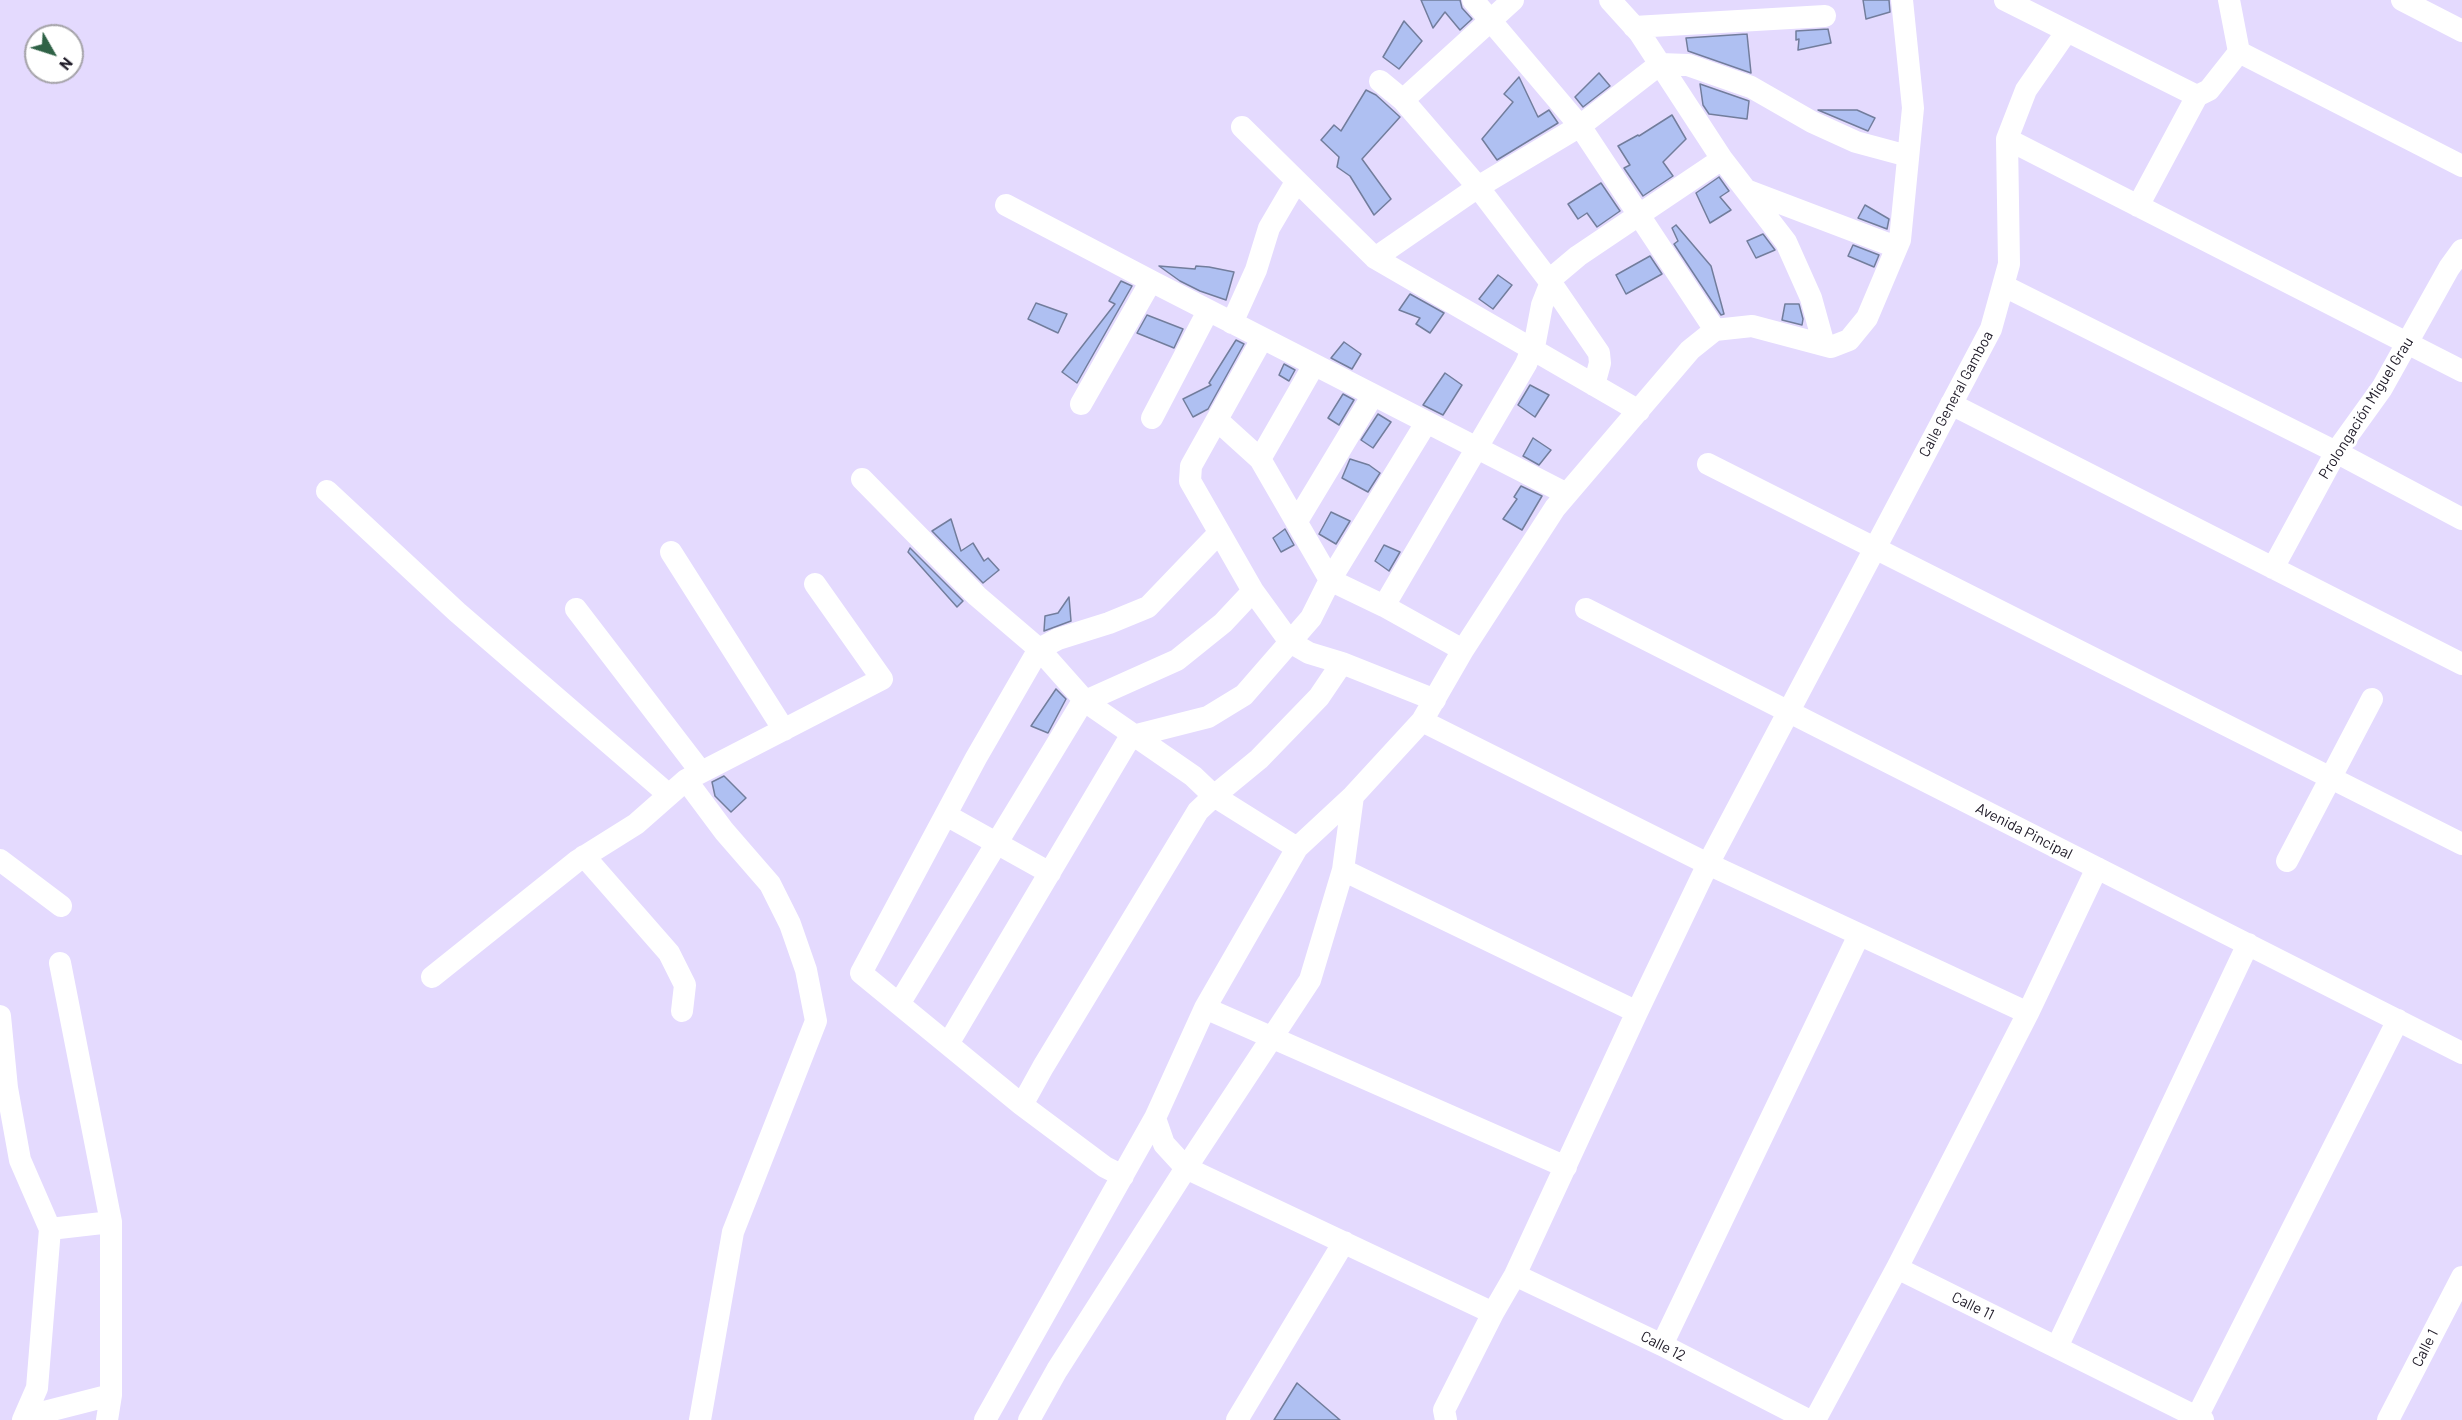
<!DOCTYPE html>
<meta charset="utf-8">
<style>
body{margin:0}
#map{position:relative;width:2462px;height:1420px;overflow:hidden;background:#e4dafe;font-family:Barlow,sans-serif}
canvas{display:block}
.north{position:absolute;left:24px;top:24px;width:60px;height:60px;box-sizing:border-box;background:#fff;border:2px solid #a5a3a9;border-radius:50%;rotate:129deg;font-size:16px;font-weight:700;line-height:24px;text-align:center;color:#1e1a27}
.north::after{content:'';display:block;margin:auto;width:21px;height:27px;background:#2f6246;clip-path:polygon(50% 0,100% 100%,50% 72%,0 100%)}
</style>
<div id="map">
<canvas width="2462" height="1420"></canvas>
<div class="north">N</div>
</div>
<script>
const g = document.querySelector('canvas').getContext('2d');
g.lineJoin = 'round';
function fill(path, color) { g.fillStyle = color; g.fill(path, 'evenodd'); }
const poly = rows => new Path2D(rows.map(r => 'M' + r).join(''));
function stroke(path, color, width, dash) { g.strokeStyle = color; g.lineWidth = width; g.lineCap = dash ? 'butt' : 'round'; g.setLineDash(dash || []); g.stroke(path); }
function drawText(font, color, halo, rows, align = 'center') {
  g.font = font + ' Barlow,sans-serif'; g.lineWidth = 6; g.setLineDash([]); g.textBaseline = 'middle'; g.strokeStyle = halo; g.fillStyle = color; for (const [text, x, y, turn = 0] of rows) {
    g.save(); g.translate(x, y); g.rotate((+turn || 0) * Math.PI / 180); g.textAlign = isNaN(turn) ? turn : align; if (halo) g.strokeText(text, 0, 0); g.fillText(text, 0, 0); g.restore();
  }
}
const building = poly([
 [1421,0,1460,0,1462,8,1472,19,1460,30,1445,12,1433,28,1421,0],
 [1863,0,1889,0,1890,12,1866,19,1863,0],
 [1404,21,1422,41,1399,69,1383,57,1404,21],
 [1828,29,1831,43,1798,50,1799,39,1796,40,1796,31,1828,29],
 [1747,34,1751,73,1688,51,1686,38,1747,34],
 [1599,73,1610,86,1583,107,1575,97,1599,73],
 [1519,77,1538,117,1549,110,1558,123,1497,160,1482,139,1513,102,1504,94,1519,77],
 [1700,84,1749,101,1747,119,1709,114,1703,105,1700,84],
 [1366,90,1376,95,1400,117,1362,159,1391,199,1374,215,1350,176,1337,167,1339,157,1321,140,1334,125,1341,131,1366,90],
 [1818,110,1857,110,1875,118,1868,131,1818,110],
 [1672,115,1686,139,1663,162,1673,176,1643,196,1624,168,1630,165,1618,146,1638,135,1639,136,1672,115],
 [1719,177,1729,191,1720,197,1731,210,1710,223,1696,193,1719,177],
 [1601,183,1620,211,1597,227,1587,213,1578,219,1568,204,1601,183],
 [1865,205,1889,219,1887,229,1858,218,1865,205],
 [1676,225,1711,266,1724,314,1721,315,1674,244,1678,241,1672,228,1676,225],
 [1763,234,1775,250,1756,258,1747,241,1763,234],
 [1853,245,1879,255,1874,267,1848,256,1853,245],
 [1650,256,1662,274,1626,294,1616,275,1650,256],
 [1159,266,1195,269,1196,266,1209,267,1234,272,1226,300,1200,291,1180,281,1159,266],
 [1498,275,1512,285,1493,309,1479,299,1498,275],
 [1121,281,1132,286,1077,383,1062,372,1115,304,1109,301,1121,281],
 [1410,294,1444,313,1430,333,1416,324,1420,318,1399,310,1410,294],
 [1036,303,1067,314,1058,333,1028,319,1036,303],
 [1785,304,1799,304,1803,319,1802,325,1782,320,1785,304],
 [1147,315,1183,329,1174,348,1137,333,1147,315],
 [1236,340,1244,344,1208,409,1193,417,1183,399,1211,385,1209,383,1236,340],
 [1344,342,1361,354,1352,369,1331,358,1344,342],
 [1284,364,1295,370,1289,381,1279,375,1284,364],
 [1445,373,1462,385,1443,415,1423,405,1445,373],
 [1530,385,1549,395,1535,417,1518,405,1530,385],
 [1343,394,1354,400,1339,425,1328,418,1343,394],
 [1378,414,1391,422,1373,448,1361,440,1378,414],
 [1533,438,1551,450,1539,465,1523,456,1533,438],
 [1350,459,1369,465,1380,473,1368,492,1342,478,1350,459],
 [1521,486,1542,496,1522,530,1503,519,1517,499,1514,497,1521,486],
 [1331,512,1350,521,1336,544,1319,534,1331,512],
 [951,519,961,551,973,543,984,561,988,558,999,570,983,583,932,531,951,519],
 [1285,529,1294,545,1281,552,1273,538,1285,529],
 [1384,545,1400,552,1389,571,1375,561,1384,545],
 [910,548,963,601,957,607,908,552,910,548],
 [1069,597,1071,621,1044,631,1045,616,1058,613,1069,597],
 [1056,689,1066,699,1048,733,1031,726,1056,689],
 [724,776,746,798,731,812,715,796,712,782,724,776],
 [1297,1383,1340,1420,1274,1420,1297,1383]
]);
const minor = poly([
 [1473,0,1580,126,1715,330],
 [1610,0,1639,32,1722,159,1786,242,1811,298,1824,345],
 [2005,0,2197,96,2209,90,2239,52,2229,0],
 [2402,0,2462,31],
 [1634,27,1825,16],
 [2239,52,2462,166],
 [1380,81,1403,100,1478,187,1551,283,1599,353,1600,363,1594,385],
 [1403,100,1513,0],
 [1242,127,1375,258,1639,411],
 [2007,139,2462,371],
 [1746,190,1896,247],
 [1006,205,1151,281],
 [2138,206,2197,96],
 [1375,258,1478,187,1580,126,1660,64,1688,65,1751,87,1812,122,1856,142,1908,156],
 [2004,286,2336,452,2462,519],
 [1232,323,1256,270,1269,228,1296,182],
 [1262,339,1191,466,1190,481,1253,591,1290,642,1309,653,1342,663,1435,700],
 [1081,404,1151,281,1567,494],
 [1951,404,2462,664],
 [1152,418,1208,311],
 [1217,420,1260,459,1330,580,1384,606],
 [1260,459,1314,365],
 [1708,464,2462,844],
 [862,479,977,596,1039,649,1086,702,1193,776,1214,796,1259,759,1319,697,1342,663],
 [327,491,457,612,669,795],
 [1297,521,1373,395],
 [671,552,784,730],
 [2273,568,2336,452,2382,388,2449,268,2462,250],
 [576,609,701,772],
 [1586,609,2462,1053],
 [1463,650,1384,606,1526,364,1535,342,1542,305,1553,277,1578,256,1722,159],
 [1422,721,1708,864,2028,1013],
 [686,780,724,831,770,884,790,924,806,970,816,1021,733,1232,700,1420],
 [1353,796,1343,870,1637,1012],
 [946,815,1050,873],
 [584,856,669,953,685,985,682,1011],
 [0,860,61,906],
 [2287,861,2372,699],
 [60,963,111,1222,111,1395,107,1420],
 [432,977,577,861,636,824,686,780,882,679,815,584],
 [899,1004,1080,706,1090,699,1177,660,1223,623,1253,591],
 [1205,1008,1566,1167],
 [0,1016,7,1088,20,1160,50,1229,37,1388,23,1420],
 [948,1044,1126,744,1133,736,1208,717,1244,695,1311,618,1330,580,1426,423],
 [1022,1105,861,973,976,758,1039,649,1058,639,1109,623,1148,607,1219,533],
 [1155,1118,1205,1008,1297,848,1353,796,1422,721,1463,650,1555,508,1690,350,1715,330,1752,326,1831,347,1849,340,1867,318,1900,240,1913,108,1902,0],
 [1123,1176,1105,1167,1022,1105,1043,1067,1198,811,1214,796,1297,848],
 [50,1229,111,1222],
 [1897,1268,2028,1013,2097,868],
 [1515,1275,1662,1345,1808,1420],
 [1662,1345,1859,935],
 [2057,1347,2248,944],
 [25,1417,111,1395],
 [2197,1417,2398,1020],
 [985,1420,1155,1118,1164,1144,1186,1168,1493,1313],
 [1029,1420,1057,1370,1186,1168,1310,980,1343,870],
 [1237,1420,1344,1242],
 [1446,1420,1444,1410,1493,1313,1515,1275,1637,1012,1708,864,1991,329,2009,264,2007,139,2026,90,2067,31],
 [1815,1420,1897,1268,2203,1420],
 [2388,1420,2462,1277]
]);
const streetNames = [
 ["Calle General Gamboa",1956,394,-62],
 ["Prolongación Miguel Grau",2366,408,-58],
 ["Avenida Pincipal",2024,831,27],
 ["Calle 11",1973,1306,26],
 ["Calle 12",1663,1346,27],
 ["Calle 1",2425,1348,-63]
];
fill(building, '#afc0f2');
stroke(building, '#727d9c', 1.5);
stroke(minor, '#fff', 22);
drawText('15px', '#1e1a27', '#fff', streetNames);
</script>
